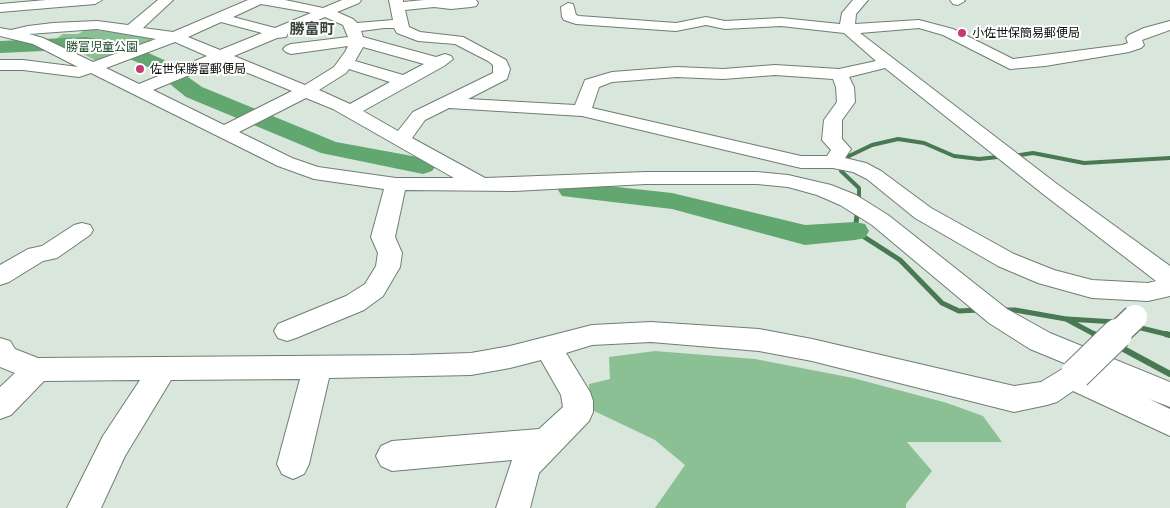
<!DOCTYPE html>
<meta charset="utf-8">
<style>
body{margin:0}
canvas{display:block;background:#d9e6db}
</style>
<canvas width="1170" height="508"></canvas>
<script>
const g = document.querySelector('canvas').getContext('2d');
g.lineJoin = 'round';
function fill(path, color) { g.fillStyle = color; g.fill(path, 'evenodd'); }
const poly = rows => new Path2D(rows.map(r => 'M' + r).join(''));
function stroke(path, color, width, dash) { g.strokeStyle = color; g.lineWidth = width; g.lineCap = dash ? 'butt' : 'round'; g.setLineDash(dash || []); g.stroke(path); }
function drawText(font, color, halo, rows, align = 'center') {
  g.font = font + ' Inter,"Noto Sans JP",sans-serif'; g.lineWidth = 4; g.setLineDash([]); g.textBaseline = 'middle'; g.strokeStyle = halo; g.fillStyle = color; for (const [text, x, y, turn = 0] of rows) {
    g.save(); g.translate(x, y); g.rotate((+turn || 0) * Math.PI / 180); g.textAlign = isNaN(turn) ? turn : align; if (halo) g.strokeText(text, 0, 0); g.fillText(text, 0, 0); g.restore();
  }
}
const green = poly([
 [87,29,163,38,100,63,56,39,63,34,78,34],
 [655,351,755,359,853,378,947,403,983,416,1002,442,907,442,932,471,906,504,906,508,655,508,685,465,655,440,590,409,589,384,610,379,609,357]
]);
const streamFar2 = poly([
 [1020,155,1033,153,1084,163,1170,158],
 [859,197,859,188,841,171,847,157,872,145,898,139,924,143,954,156,979,159,998,157]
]);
const streamFar1 = poly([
 [857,215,855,231,900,260,942,303,959,311,979,310],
 [1003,310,1015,310,1066,319,1096,335],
 [1067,319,1116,322],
 [1137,327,1170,335]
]);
const stream = poly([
 [1094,334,1101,338],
 [1166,334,1170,335],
 [1118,346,1170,374]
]);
const river = poly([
 [86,37,133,46,164,60,202,87,336,142,423,158,432,161,436,166,432,171,423,174,321,153,186,97,150,68,121,55,86,49,0,53,0,41,86,37],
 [571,182,672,193,805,225,855,222,865,224,869,231,865,238,855,240,805,245,672,209,562,196,558,190,562,184,571,182]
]);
const minor = poly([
 [46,0,102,0,95,4,0,12,0,4,46,0],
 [158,0,173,0,143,28,173,32,248,0,285,0,323,8,342,0,361,0,359,3,337,12,353,19,357,23,393,20,389,0,403,0,403,2,424,0,476,0,478,3,476,6,471,7,451,9,434,7,405,10,409,27,420,32,463,37,506,60,510,69,507,79,468,99,575,105,585,80,612,72,677,67,723,69,775,65,839,69,876,61,844,33,781,26,725,29,706,25,676,31,576,24,564,20,562,17,561,7,568,3,573,4,576,15,579,16,676,23,706,17,725,21,781,18,840,24,842,13,853,0,868,0,856,14,855,24,919,20,953,29,1013,59,1122,45,1128,43,1126,38,1129,35,1144,28,1170,21,1170,30,1142,40,1144,45,1141,48,1129,52,1045,66,1010,69,943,35,919,28,860,33,1057,184,1170,266,1170,296,1148,301,1092,298,1038,283,998,266,915,218,867,179,853,172,833,168,801,168,582,116,449,108,425,120,412,138,485,178,646,172,757,172,788,175,831,185,856,195,888,215,1007,309,1050,333,1170,382,1170,407,1149,399,1170,409,1170,436,1073,391,1057,402,1047,405,1014,412,812,361,759,351,651,342,592,345,566,353,590,392,593,401,593,412,589,421,539,473,530,508,496,508,512,460,392,471,381,466,376,456,381,446,392,441,539,429,563,407,561,395,541,360,510,368,471,375,329,378,309,464,304,474,293,479,282,474,277,464,300,379,171,380,125,456,101,508,67,508,103,436,140,380,44,381,11,415,0,419,0,387,15,373,0,367,0,338,10,341,15,349,38,358,410,355,471,353,510,346,592,325,651,322,759,329,812,339,1014,386,1041,382,1069,365,1030,349,989,323,872,225,840,205,817,195,788,187,757,184,646,184,514,191,405,190,395,237,402,253,400,267,383,296,364,310,296,338,287,341,278,338,274,331,278,324,346,296,365,284,376,266,378,253,371,237,384,189,314,179,278,166,91,73,79,77,23,70,0,70,0,60,23,60,78,67,33,44,0,36,0,28,11,30,28,26,53,23,97,21,128,25,158,0],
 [261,4,307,12,311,13,275,28,233,17,261,4],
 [325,17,343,25,348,37,291,44,286,46,283,49,286,52,291,54,348,46,345,52,334,67,305,85,234,56,277,38,286,37,288,33,325,17],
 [221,22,262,33,220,50,188,37,221,22],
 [384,28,394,28,397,33,418,41,455,44,488,61,493,65,493,73,413,112,398,131,363,111,444,66,453,59,451,56,445,54,436,57,363,37,361,31,384,28],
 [97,29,156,39,93,62,43,38,29,34,97,29],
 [175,42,207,56,139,84,106,68,175,42],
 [363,47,424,64,403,75,355,61,363,47],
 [221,62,292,91,224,125,153,90,221,62],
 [885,68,1043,194,1156,281,1148,283,1092,280,1054,270,1014,254,931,208,881,171,866,163,845,158,851,149,842,139,842,120,855,102,854,87,849,77,885,68],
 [349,69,390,82,350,104,319,90,346,73,349,69],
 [775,75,833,79,836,87,837,102,824,120,822,140,831,150,827,156,801,156,592,108,599,87,612,82,677,77,723,79,775,75],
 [306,98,333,109,454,178,396,178,318,167,292,158,239,132,306,98],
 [950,0,964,0,965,1,958,5,953,4,950,0],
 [82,223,90,225,93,230,90,235,57,258,43,261,9,282,0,285,0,265,28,249,42,246,74,225,82,223]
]);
const minorBridgeFar1 = poly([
 [1116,335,1135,317]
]);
const minorBridge = poly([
 [1076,374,1117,334]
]);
const markers = [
 [962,33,5,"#c43a72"],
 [140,69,5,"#c43a72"]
];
const farPoinames = [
 ["小佐世保簡易郵便局",972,33],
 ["佐世保勝富郵便局",150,69]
];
const farParknames = [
 ["勝富児童公園",102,47]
];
const farQuarternames = [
 ["勝富町",312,29]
];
fill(green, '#8bc095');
stroke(streamFar2, '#487952', 4);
stroke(streamFar1, '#487952', 5);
stroke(stream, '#487952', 6);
fill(river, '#62a670');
stroke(minor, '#717d73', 2);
fill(minor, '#fff');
stroke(minorBridgeFar1, '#717d73', 27, []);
stroke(minorBridge, '#717d73', 32, []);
stroke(minorBridgeFar1, '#fff', 24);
stroke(minorBridge, '#fff', 30);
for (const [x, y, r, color] of markers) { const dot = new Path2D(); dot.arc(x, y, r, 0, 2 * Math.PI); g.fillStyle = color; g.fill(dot); stroke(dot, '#fff', 2); }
drawText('12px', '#0a0f0b', '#fff', farPoinames, 'left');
drawText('12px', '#1b4c28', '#fff', farParknames);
drawText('bold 15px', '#3b463d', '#fff', farQuarternames);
</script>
